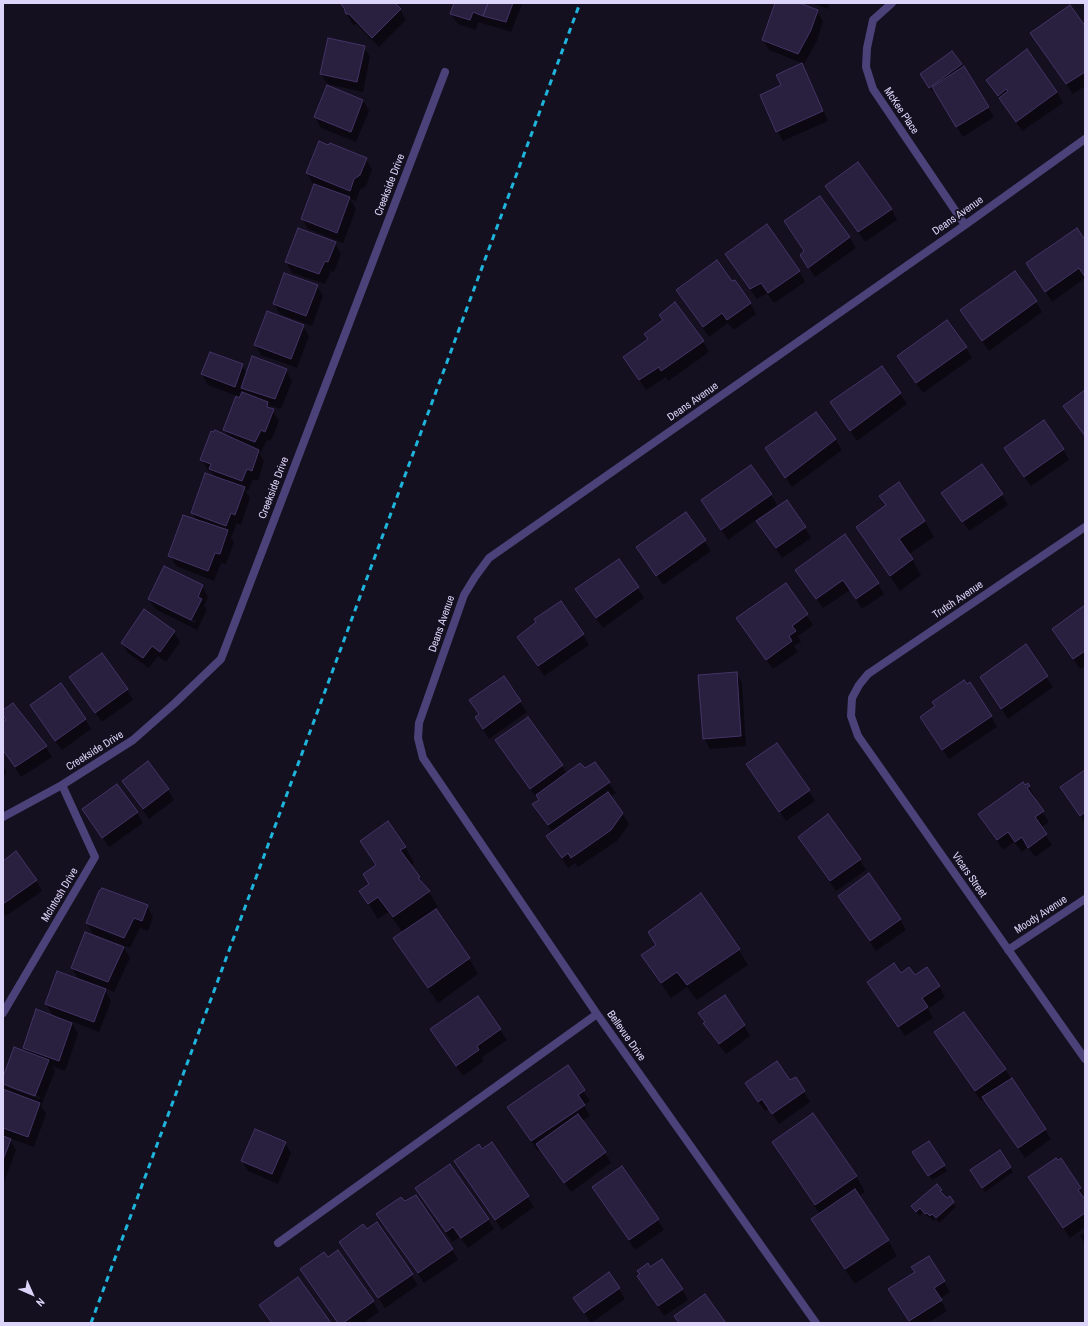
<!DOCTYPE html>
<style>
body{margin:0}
#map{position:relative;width:1088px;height:1326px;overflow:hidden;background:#151020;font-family:"Archivo Narrow",sans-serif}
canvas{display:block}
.frame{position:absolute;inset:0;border:4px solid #ddd5f9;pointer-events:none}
.north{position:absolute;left:12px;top:1274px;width:40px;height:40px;-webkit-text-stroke:3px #151020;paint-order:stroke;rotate:135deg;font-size:11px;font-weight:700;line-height:16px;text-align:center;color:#ddd5f9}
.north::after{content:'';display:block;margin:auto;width:14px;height:18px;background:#ddd5f9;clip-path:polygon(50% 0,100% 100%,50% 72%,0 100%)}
</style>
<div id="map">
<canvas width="1088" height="1326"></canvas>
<div class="frame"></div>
<div class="north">N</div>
</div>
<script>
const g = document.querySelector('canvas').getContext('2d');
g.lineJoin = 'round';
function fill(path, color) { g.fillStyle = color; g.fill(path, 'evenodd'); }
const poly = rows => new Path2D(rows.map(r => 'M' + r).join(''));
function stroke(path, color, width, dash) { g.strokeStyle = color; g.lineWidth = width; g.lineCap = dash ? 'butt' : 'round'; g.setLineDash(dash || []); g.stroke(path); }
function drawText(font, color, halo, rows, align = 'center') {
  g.font = font + ' "Archivo Narrow",sans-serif'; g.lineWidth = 3.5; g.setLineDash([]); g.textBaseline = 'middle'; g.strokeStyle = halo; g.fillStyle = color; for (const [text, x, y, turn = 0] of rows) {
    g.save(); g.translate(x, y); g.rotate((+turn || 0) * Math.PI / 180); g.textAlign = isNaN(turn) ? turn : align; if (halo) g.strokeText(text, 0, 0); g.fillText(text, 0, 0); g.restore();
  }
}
const shadow = poly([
 [340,3,394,3,400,9,406,20,379,47,356,24,353,25],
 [455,3,522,3,522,4,511,32,478,22,476,30,458,24,451,14],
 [777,3,797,3,817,11,823,21,817,41,804,64,769,50,763,40],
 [811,3,830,3,828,9],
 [1085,28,1085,86,1073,94,1032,34],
 [364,47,370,57,363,92,327,84,321,74],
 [952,52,962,65,994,117,963,137,935,91,933,92,924,79],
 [801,64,807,74,828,121,783,141,777,131],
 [987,80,1057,92,1063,103,1022,131],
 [363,100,369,111,356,142,321,128,315,117],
 [366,159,372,170,366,186,360,190,356,201,350,199,356,209,343,243,308,229,302,219,315,185,313,184,307,173],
 [832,196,891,209,897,220,865,242],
 [820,197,850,238,856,248,815,277,807,265,805,252],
 [1085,242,1085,278,1052,302,1034,274],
 [335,243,341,254,334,272,331,271,325,284,292,273,286,262],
 [733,265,799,271,805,282,774,303,767,293,757,299],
 [1015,272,1036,302,1042,312,989,351,961,311],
 [732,283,750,303,756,314,734,330,728,323,709,337,683,300,677,290],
 [317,286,323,296,312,326,280,314,274,304],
 [675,304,703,341,709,352,668,381,666,377,646,390,624,357,649,339,664,321],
 [303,326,309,336,297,368,261,355,255,344],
 [966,348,972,358,923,393,904,367,898,357],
 [242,365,247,374,286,370,292,381,281,409,269,405,279,421,271,441,267,440,261,452,258,451,264,461,258,481,253,479,248,491,245,490,250,498,241,525,237,523,231,538,234,542,226,564,221,563,214,581,176,566,170,556,196,521,192,512,215,477,212,472,208,470,202,460,229,438,225,430,237,396,208,385,202,374],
 [882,367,907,404,857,441,838,413],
 [816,413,836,440,842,450,792,487,766,449],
 [1063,449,1069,460,1031,486,1011,459],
 [942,493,1002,494,1008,505,969,531],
 [771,495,777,505,728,540,709,511],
 [880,496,925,521,934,537,909,554,921,575,900,591,867,543,858,527,886,506],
 [686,513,711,551,663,585,637,547],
 [805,528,811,538,782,558,764,531],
 [844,536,878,584,884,594,862,609,850,590,823,608,803,580],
 [619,560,644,598,603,628,582,600,576,589],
 [785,584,813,625,798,636,801,642,794,646,798,652,773,669,743,628,737,618],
 [202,586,208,597,204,606,207,610,197,630,155,609,149,599],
 [156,602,196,621,195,623,156,604],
 [1085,606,1085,666,1080,669,1060,639],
 [145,610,174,632,180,642,166,662,158,656,149,668,128,653,122,643],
 [583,634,589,645,544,676,518,637],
 [1025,646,1053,687,1008,719,987,687],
 [102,655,127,690,133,700,102,722,77,688],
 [736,673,742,683,746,746,710,749,704,738],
 [503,678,527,712,489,739,476,718,479,715,470,701],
 [966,686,991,716,997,727,949,759,927,727],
 [13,704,46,747,52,757,21,777,3,749,3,723,7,720,3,711],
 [31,706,85,719,91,729,62,750,37,716],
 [497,741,562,766,567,774,585,769,595,763,616,793,610,797,622,813,629,824,617,841,578,867,575,863,568,868,547,836,552,832,534,805,540,800,539,797,537,798,503,751],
 [777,744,815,801,786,821,747,764],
 [148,763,168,790,174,800,149,819,129,791,123,781],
 [3,765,7,773,3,776],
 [1085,771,1085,823,1068,797],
 [1028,785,1035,797,1033,798,1049,822,1041,827,1052,845,1035,857,1028,847,1022,852,1014,842,1003,850,979,814],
 [83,809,137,813,143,823,109,847],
 [388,822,406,848,414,863,410,865,429,892,438,907,435,909,469,958,478,974,438,1003,404,954,395,939,403,933,388,912,378,919,361,892,371,885,376,866,361,842],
 [799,837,860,860,866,870,836,891,805,847],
 [3,862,36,880,42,891,6,916,3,911],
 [839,896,900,919,906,930,876,951],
 [147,906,153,917,148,931,140,928,130,948,93,934,87,923],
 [124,947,130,958,114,992,104,988,111,1001,99,1032,71,1021,78,1034,65,1071,52,1066,55,1071,41,1106,46,1114,34,1147,9,1138,16,1150,3,1185,3,1090,6,1091,3,1086,3,1080,26,1052,24,1048,54,1017,46,1004,79,980,72,968],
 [9,1085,40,1097,40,1099,9,1088],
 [739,950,748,965,697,1000,687,987,671,998,652,971,643,956],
 [901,975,915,976,939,986,945,997,928,1009,933,1018,905,1036,875,992],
 [478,997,507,1040,482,1057,484,1061,463,1076,438,1039],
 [699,1014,744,1025,750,1036,726,1054,710,1034],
 [942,1043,1005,1069,1051,1139,1025,1158,985,1099,981,1101],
 [567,1067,590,1101,584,1105,590,1116,582,1121,605,1153,611,1163,571,1192,540,1149,538,1151,514,1118],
 [796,1078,810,1102,779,1124,769,1109,765,1111,752,1093,790,1082],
 [773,1142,856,1176,865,1192,859,1196,888,1240,897,1256,855,1284,821,1235,812,1220,820,1214,782,1158],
 [928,1142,947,1171,932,1180,916,1157],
 [285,1143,291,1153,278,1184,248,1171,242,1161],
 [492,1144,534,1207,502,1230,455,1162,482,1150],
 [999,1151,1013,1172,985,1192,974,1175],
 [1057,1161,1080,1188,1085,1197,1085,1227,1070,1238,1036,1188],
 [622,1167,664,1230,635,1250,593,1187],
 [416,1188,488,1219,494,1229,468,1248,460,1237,452,1242],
 [941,1190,947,1200,949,1198,956,1207,939,1223,936,1219,933,1221,930,1217,929,1218,923,1212,920,1216,915,1211],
 [378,1215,452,1249,458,1260,424,1283],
 [376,1224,418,1285,385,1308,340,1242,367,1231],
 [1085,1232,1085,1244,1080,1236],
 [929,1257,950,1292,940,1299,947,1311,928,1323,911,1323,896,1300],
 [328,1258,373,1301,379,1312,363,1323,338,1323,301,1269],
 [650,1269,682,1289,688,1300,664,1316,638,1276],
 [619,1289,625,1299,591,1323,574,1298]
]);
const building = poly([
 [340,3,395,3,401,9,372,38,349,14,346,14,344,8,340,3],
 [454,3,488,3,483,16,473,12,470,20,450,14,454,3],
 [488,3,513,3,506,22,483,16,488,3],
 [775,3,799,3,818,10,811,30,798,54,762,40,775,3],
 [1070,5,1085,26,1085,72,1066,84,1030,33,1070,5],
 [328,38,365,46,357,82,320,74,328,38],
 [1027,49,1057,92,1016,122,999,98,1008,91,1006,89,998,96,986,80,1027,49],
 [952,51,962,64,929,88,920,74,952,51],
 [802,63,823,111,776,132,760,95,781,85,776,75,802,63],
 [964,66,989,107,956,127,932,87,964,66],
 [327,85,363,100,351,132,314,117,327,85],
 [319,141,328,145,330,143,367,158,360,175,354,179,350,191,306,173,319,141],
 [858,162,892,209,858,232,825,186,858,162],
 [314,184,350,197,337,233,301,219,314,184],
 [820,196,850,237,808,268,800,255,804,251,784,221,820,196],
 [767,224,800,271,768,293,761,283,750,289,725,254,767,224],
 [298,228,336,242,328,262,325,261,319,274,285,262,298,228],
 [1077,228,1085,240,1085,277,1079,268,1045,292,1026,263,1077,228],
 [717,260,732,281,735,280,751,303,727,320,722,313,703,327,676,290,717,260],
 [1015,271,1037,301,982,341,960,310,1015,271],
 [284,273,318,285,306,316,273,304,284,273],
 [675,302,704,341,661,371,659,367,639,380,623,357,648,339,644,334,663,320,659,315,675,302],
 [267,311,304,325,291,359,254,345,267,311],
 [947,320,967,347,916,383,897,356,947,320],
 [210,352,243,364,235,387,201,374,210,352],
 [252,356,287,369,275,399,241,388,252,356],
 [882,366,901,393,850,431,830,402,882,366],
 [1085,390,1085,436,1063,406,1085,390],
 [242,392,268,402,267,407,274,409,265,432,261,430,255,442,223,430,236,396,239,398,242,392],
 [816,412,836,439,785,478,765,448,816,412],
 [1044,420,1064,449,1024,477,1004,448,1044,420],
 [215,430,259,450,252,471,247,469,242,481,209,469,211,464,200,460,211,431,214,432,215,430],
 [982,464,1003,494,962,522,941,493,982,464],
 [751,465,772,494,721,530,701,500,751,465],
 [205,473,245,487,235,515,231,513,226,526,191,513,205,473],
 [899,482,925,521,899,539,913,559,890,576,856,527,886,505,879,496,899,482],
 [787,500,806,527,776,548,756,521,787,500],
 [686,512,706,540,656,576,636,547,686,512],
 [183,515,228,530,220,554,215,553,208,571,168,556,183,515],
 [845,534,879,583,856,599,843,580,816,599,795,570,845,534],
 [619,559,639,587,596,618,575,589,619,559],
 [164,566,203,585,198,597,202,599,191,620,148,599,164,566],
 [786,583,808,614,792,626,796,631,789,636,792,641,766,660,736,618,786,583],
 [561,601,584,634,538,666,517,637,536,622,534,619,561,601],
 [1085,605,1085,651,1073,659,1052,629,1085,605],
 [144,609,175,631,160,652,152,646,143,658,121,643,144,609],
 [1026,644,1048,676,1001,709,980,677,1026,644],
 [102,653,128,689,95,713,69,677,102,653],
 [737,672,741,736,703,739,698,675,737,672],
 [504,676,521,701,483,729,475,717,479,714,469,700,504,676],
 [964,680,967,684,970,682,992,716,942,750,920,717,935,706,932,702,964,680],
 [61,683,86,719,55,741,30,705,61,683],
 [13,703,47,746,15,767,3,750,3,722,6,720,3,715,3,710,13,703],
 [528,717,563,765,530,789,495,740,528,717],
 [777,743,810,790,779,812,746,764,777,743],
 [148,761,169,789,143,809,122,781,148,761],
 [595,762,610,782,548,825,532,804,539,800,536,795,580,763,585,768,595,762],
 [1085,770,1085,812,1080,816,1060,787,1085,770],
 [1023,782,1025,785,1028,783,1030,786,1027,788,1044,811,1035,817,1047,834,1028,848,1022,837,1015,842,1008,832,997,840,978,814,1023,782],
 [117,784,138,812,102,838,82,809,117,784],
 [608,792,623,813,611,830,571,858,568,853,562,858,546,836,608,792],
 [828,814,861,859,830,881,798,837,828,814],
 [388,821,406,847,400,850,420,877,418,878,430,891,393,917,378,897,368,904,359,891,369,884,363,874,376,865,360,841,388,821],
 [16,851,37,880,3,904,3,861,16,851],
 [869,873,901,919,870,941,838,896,869,873],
 [102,888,148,905,142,921,134,918,124,938,86,923,99,891,102,888],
 [701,893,740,949,687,985,677,972,661,983,641,955,656,945,648,932,701,893],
 [436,909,470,958,428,988,393,938,436,909],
 [85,932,124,947,108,982,71,968,85,932],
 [894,963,901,973,909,967,915,975,927,967,940,986,922,998,928,1007,898,1027,867,982,894,963],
 [57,971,106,989,94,1022,45,1004,57,971],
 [725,995,745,1025,719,1044,703,1023,705,1022,698,1013,725,995],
 [478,996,501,1029,477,1046,479,1050,456,1066,430,1029,478,996],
 [36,1009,72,1023,59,1061,23,1048,36,1009],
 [964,1012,1006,1069,975,1091,934,1032,964,1012],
 [14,1047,49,1060,35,1096,3,1084,3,1077,14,1047],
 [777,1061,790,1080,796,1077,805,1091,772,1114,762,1099,758,1102,745,1083,777,1061],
 [568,1065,585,1090,578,1095,585,1105,531,1141,507,1107,568,1065],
 [1012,1078,1046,1129,1018,1148,982,1097,1012,1078],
 [3,1089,40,1103,28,1137,3,1128,3,1089],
 [813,1113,857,1176,815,1205,772,1142,813,1113],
 [578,1114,606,1152,564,1183,536,1144,578,1114],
 [255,1129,286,1142,272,1174,241,1161,255,1129],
 [3,1136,11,1139,3,1160,3,1136],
 [929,1141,945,1165,928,1176,912,1152,929,1141],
 [492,1142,529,1196,495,1220,454,1161,479,1144,482,1149,492,1142],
 [1000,1150,1011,1167,982,1188,970,1170,1000,1150],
 [1056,1158,1058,1160,1061,1158,1081,1188,1078,1190,1085,1199,1085,1213,1063,1228,1028,1177,1056,1158],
 [450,1164,489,1219,461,1238,453,1227,446,1232,415,1188,450,1164],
 [622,1166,659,1219,629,1240,592,1187,622,1166],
 [937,1184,942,1190,940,1191,947,1198,950,1196,954,1202,936,1218,932,1214,930,1216,927,1213,925,1214,920,1208,916,1212,911,1206,937,1184],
 [855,1189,889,1240,845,1269,811,1219,855,1189],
 [416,1195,453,1249,418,1273,376,1214,401,1197,405,1201,416,1195],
 [377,1222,413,1274,378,1298,339,1242,363,1224,367,1229,377,1222],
 [338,1250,374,1301,343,1323,338,1323,300,1269,324,1252,328,1257,338,1250],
 [929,1256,945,1281,934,1288,942,1300,909,1321,888,1289,915,1272,911,1267,929,1256],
 [662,1259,683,1289,658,1306,637,1276,640,1274,637,1271,648,1263,650,1267,662,1259],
 [609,1272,620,1288,584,1313,573,1298,609,1272],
 [298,1277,331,1323,272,1323,259,1305,298,1277],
 [705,1294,726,1323,679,1323,674,1316,705,1294]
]);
const street = poly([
 [892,3,873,20,867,48,866,67,873,89,965,225],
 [1085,527,868,674,859,685,852,698,851,716,858,736,1085,1059],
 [3,817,62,785,133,740,175,703,221,659,445,72],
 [1008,950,1085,899],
 [3,1013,95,857,62,785],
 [278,1243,597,1014],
 [816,1323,597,1014,423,758,418,738,419,723,464,595,475,577,489,558,965,225,1085,139]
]);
const rail = poly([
 [91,1323,580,3]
]);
const streetNames = [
 ["McKee Place",901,111,56],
 ["Creekside Drive",390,185,-69],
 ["Deans Avenue",958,216,-35],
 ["Deans Avenue",693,402,-35],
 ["Creekside Drive",274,488,-69],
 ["Trutch Avenue",958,600,-34],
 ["Deans Avenue",442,624,-71],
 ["Creekside Drive",95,751,-32],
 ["Vicars Street",969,875,55],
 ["McIntosh Drive",60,895,-59],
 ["Moody Avenue",1041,915,-33],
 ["Bellevue Drive",626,1036,55]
];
fill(shadow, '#0007');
fill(building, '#291f3e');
stroke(building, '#443467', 1);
stroke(street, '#4a4278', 8);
stroke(rail, '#1fb4db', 3, [6, 5]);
drawText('11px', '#ddd5f9', '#151020', streetNames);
</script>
